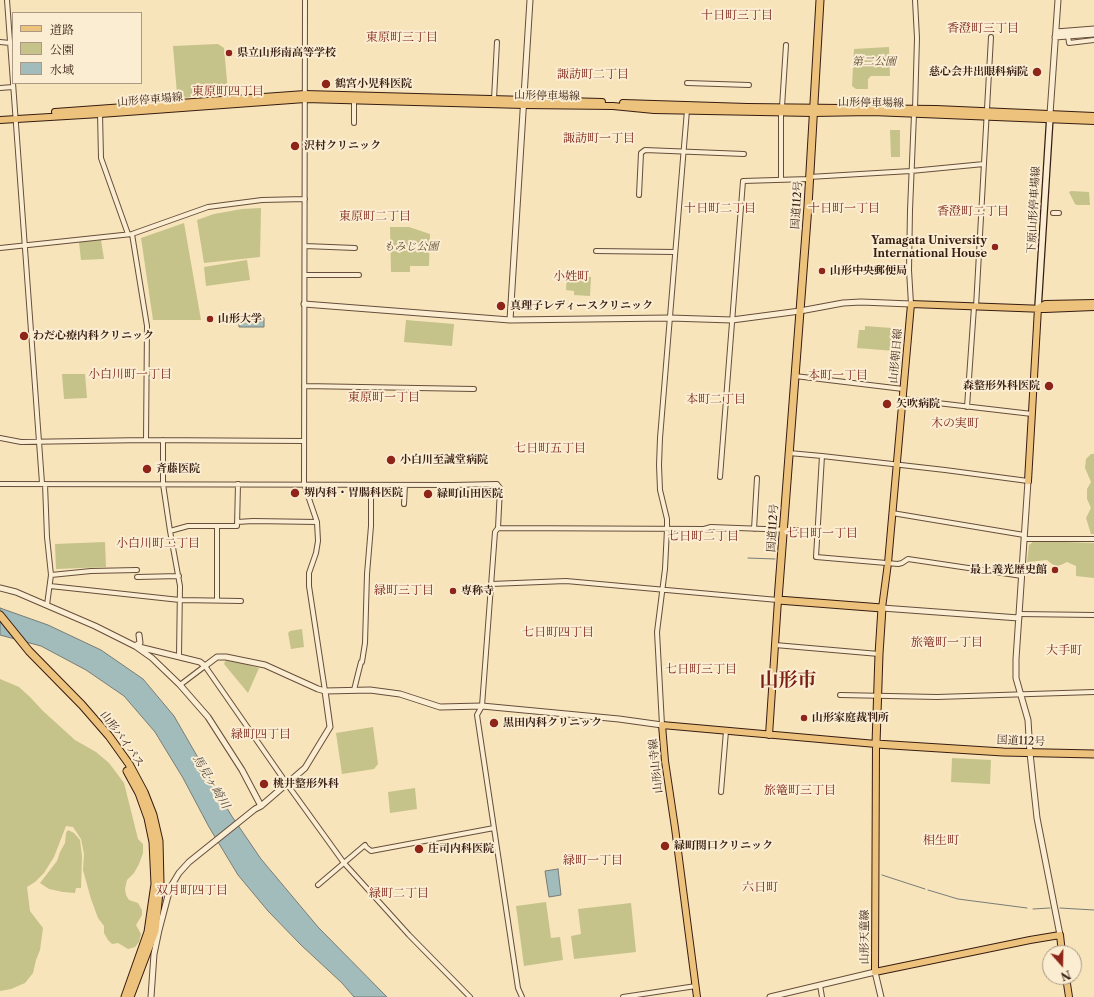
<!DOCTYPE html>
<meta charset="utf-8">
<style>
body{margin:0}
#map{position:relative;width:1094px;height:997px;overflow:hidden;background:#f7e4ba;font-family:"Libre Caslon Text","Noto Serif JP",serif}
canvas{display:block}
.legend{position:absolute;left:12px;top:12px;width:130px;height:72px;box-sizing:border-box;background:#faedd2;border:1px solid #ac9985;margin:0;padding:5px 7px;list-style:none;font-size:12px;color:#371c11}
.legend li{display:flex;align-items:center;gap:8px;height:20px}
.legend b{width:20px;border:1px solid #ac9985}
.north{position:absolute;left:1042px;top:945px;width:40px;height:40px;box-sizing:border-box;background:#faedd2;border:1px solid #ac9985;border-radius:50%;rotate:160deg;font-size:11px;font-weight:700;line-height:16px;text-align:center;color:#371c11}
.north::after{content:'';display:block;margin:auto;width:14px;height:18px;background:#8f2418;clip-path:polygon(50% 0,100% 100%,50% 72%,0 100%)}
</style>
<div id="map">
<canvas width="1094" height="997"></canvas>
<ul class="legend">
<li><b style="height:5px;background:#ecc27d"></b>道路</li>
<li><b style="height:11px;background:#c5c28a"></b>公園</li>
<li><b style="height:11px;background:#a2bcbb"></b>水域</li>
</ul>
<div class="north">N</div>
</div>
<script>
const g = document.querySelector('canvas').getContext('2d');
g.lineJoin = 'round';
function fill(path, color) { g.fillStyle = color; g.fill(path, 'evenodd'); }
const poly = rows => new Path2D(rows.map(r => 'M' + r).join(''));
function stroke(path, color, width, dash) { g.strokeStyle = color; g.lineWidth = width; g.lineCap = dash ? 'butt' : 'round'; g.setLineDash(dash || []); g.stroke(path); }
function drawText(font, color, halo, rows, align = 'center') {
  g.font = font + ' "Libre Caslon Text","Noto Serif JP",serif'; g.lineWidth = 4; g.setLineDash([]); g.textBaseline = 'middle'; g.strokeStyle = halo; g.fillStyle = color; for (const [text, x, y, turn = 0] of rows) {
    g.save(); g.translate(x, y); g.rotate((+turn || 0) * Math.PI / 180); g.textAlign = isNaN(turn) ? turn : align; if (halo) g.strokeText(text, 0, 0); g.fillText(text, 0, 0); g.restore();
  }
}
const green = poly([
 [218,44,224,48,228,92,225,94,181,98,177,94,173,46],
 [889,47,890,76,871,76,868,79,868,89,856,89,852,86,854,49],
 [890,130,900,130,900,157,891,157],
 [1071,191,1089,192,1090,205,1077,205,1075,204,1069,192],
 [261,208,260,257,204,263,197,220,214,214,242,209],
 [184,223,201,320,153,320,141,238],
 [390,227,409,227,430,234,429,266,410,266,410,272,391,272],
 [101,240,104,259,81,260,79,242],
 [247,260,250,280,206,286,204,267],
 [567,275,591,277,590,296,574,295,574,291,566,290],
 [406,320,454,324,452,346,404,342],
 [865,326,891,328,890,333,897,333,895,351,857,348,859,330,865,330],
 [62,374,85,374,87,398,64,399],
 [1091,454,1094,454,1094,534,1091,534,1086,518,1091,508,1087,499,1087,489,1091,482,1085,468,1086,459],
 [1034,541,1094,543,1094,578,1076,576,1076,566,1067,562,1061,565,1056,566,1052,564,1047,560,1027,562,1029,545],
 [105,542,106,567,56,569,55,544],
 [302,629,304,647,291,649,288,633,290,631],
 [226,659,259,668,248,693,224,664],
 [0,679,19,687,30,697,43,711,75,740,96,752,109,763,124,783,138,839,143,844,143,853,139,864,134,873,127,880,125,889,126,895,129,900,138,903,142,910,142,915,136,925,141,934,139,942,135,947,128,949,118,943,112,944,108,940,104,933,104,926,98,918,91,899,83,870,84,854,81,839,73,827,66,826,54,857,44,873,35,882,27,887,30,911,43,928,40,950,36,960,33,973,25,983,11,989,0,991],
 [373,727,378,764,374,769,342,774,336,733],
 [952,758,991,760,990,784,951,782],
 [415,788,417,809,390,813,388,792],
 [68,830,74,833,80,840,82,856,81,888,76,888,75,893,63,892,49,889,40,883,57,861,60,852,65,843,66,833],
 [546,902,551,938,560,937,563,960,524,966,516,906],
 [631,903,636,952,574,959,571,936,581,934,578,909]
]);
const water = poly([
 [239,318,264,318,264,327,239,327,239,318],
 [0,608,48,625,101,650,143,679,174,716,231,815,261,859,318,927,387,997,354,997,342,983,301,945,268,911,238,875,209,827,183,778,155,732,124,696,86,670,41,646,0,635,0,608],
 [558,869,561,895,549,897,545,871,558,869]
]);
const stream = poly([
 [748,558,775,559],
 [882,875,925,889],
 [928,890,958,899,1027,908],
 [1060,908,1094,910],
 [1033,909,1050,908]
]);
const minor = poly([
 [7,0,42,483],
 [305,0,304,484,317,522,318,541,316,553,309,573,309,586,325,691],
 [915,0,917,38,915,109],
 [1068,36,1069,43,1094,40],
 [0,42,10,43],
 [687,83,749,85],
 [0,88,13,87],
 [494,99,497,42],
 [782,107,786,45],
 [100,113,101,158,128,234],
 [354,123,354,101],
 [809,177,911,171,984,164],
 [781,179,781,113],
 [639,195,641,153,645,150,744,154],
 [1053,213,1059,213],
 [132,234,147,326,146,440],
 [305,246,355,248],
 [0,248,132,234,208,207,262,200,305,199],
 [596,251,675,252],
 [305,275,359,275],
 [911,304,909,270,910,210,914,114],
 [976,307,991,37],
 [795,376,903,389],
 [304,386,474,389],
 [903,399,1032,414],
 [967,407,974,307],
 [0,438,21,442,146,440,304,441],
 [163,440,163,484,170,531,180,586,179,656],
 [789,453,822,456,945,470,1028,481],
 [822,456,816,557,898,564,902,563,908,559,1022,576],
 [720,477,743,181,809,179],
 [0,484,453,485,497,484,500,488,498,528,704,529,711,527,818,531],
 [45,484,47,537,51,575,47,605],
 [404,504,405,485],
 [892,513,1024,535],
 [237,522,253,521,317,522],
 [498,528,495,532,482,706,477,715,518,988,522,997],
 [754,529,757,478],
 [170,531,188,526,237,526,238,484],
 [1024,539,1094,539],
 [51,575,91,571,137,570],
 [137,577,179,576],
 [491,584,566,581,778,600],
 [50,586,180,600,241,601],
 [217,600,217,526],
 [1019,614,1094,615],
 [775,645,879,654],
 [362,662,365,643,367,574,371,526,371,485],
 [180,685,205,666,287,784,344,863,409,935,470,997],
 [354,690,361,662],
 [840,695,937,697,1094,692],
 [662,725,657,632,665,569,667,529,667,519,660,490,659,465,660,438,687,110],
 [721,792,726,731],
 [318,885,365,845,366,847,371,851,494,828],
 [820,985,822,997],
 [623,997,696,986]
]);
const tertiary = poly([
 [1056,32,1094,29],
 [1055,37,1094,34],
 [1050,114,1058,0],
 [304,304,510,320,670,318,732,320,800,311,843,303,861,302,911,304],
 [510,320,530,0],
 [1028,481,1016,659,1016,678,1028,720,1030,753,1037,818,1060,935],
 [0,588,16,592,95,626,135,646,152,658,180,685,208,717,242,770,261,806],
 [882,608,1019,618],
 [135,646,200,662,205,666,217,657,226,657,265,665,318,689,325,691,370,690,400,694,440,707,482,706,619,719,662,725],
 [135,646,140,643,139,635],
 [151,997,154,954,159,930,170,888,179,873,189,862,255,809,261,806,305,768,330,727,325,691],
 [770,997,875,972,881,997]
]);
const secondary = poly([
 [1038,308,1050,116]
]);
const primary = poly([
 [623,103,747,107,936,109,1094,116],
 [55,112,305,94,602,102],
 [0,120,100,114,305,99,524,105,613,106,654,110,813,113,872,112,1094,121],
 [1038,308,1045,304,1094,303],
 [1028,481,1038,308],
 [882,608,888,563,911,304,1045,309,1094,307],
 [769,735,778,600],
 [1066,977,1069,997],
 [697,997,675,828,665,761,662,725,876,744,875,972,1030,940,1060,935,1062,953]
]);
const trunk = poly([
 [820,0,808,206,778,600,882,608,879,654,876,744,1003,752,1094,754],
 [0,615,29,651,82,705,109,736,129,764,144,792,153,815,159,841,160,883,155,931,130,997],
 [125,997,148,932,155,884,153,842,148,818,139,793,127,771]
]);
const markers = [
 [229,53,4,"#8f2418"],
 [1037,72,5,"#8f2418"],
 [326,84,5,"#8f2418"],
 [295,146,5,"#8f2418"],
 [995,247,4,"#8f2418"],
 [822,271,4,"#8f2418"],
 [501,306,5,"#8f2418"],
 [210,319,4,"#8f2418"],
 [24,336,5,"#8f2418"],
 [1049,386,5,"#8f2418"],
 [887,404,5,"#8f2418"],
 [391,460,5,"#8f2418"],
 [147,469,5,"#8f2418"],
 [295,493,5,"#8f2418"],
 [428,494,5,"#8f2418"],
 [1055,570,4,"#8f2418"],
 [453,591,4,"#8f2418"],
 [804,718,4,"#8f2418"],
 [494,723,5,"#8f2418"],
 [264,784,5,"#8f2418"],
 [665,846,5,"#8f2418"],
 [419,849,5,"#8f2418"]
];
const poiNames = [
 ["県立山形南高等学校",237,53],
 ["慈心会井出眼科病院",1028,72,"right"],
 ["鶴宮小児科医院",335,84],
 ["沢村クリニック",304,146],
 ["Yamagata University",987,241,"right"],
 ["International House",987,254,"right"],
 ["山形中央郵便局",830,271],
 ["真理子レディースクリニック",510,306],
 ["山形大学",218,319],
 ["わだ心療内科クリニック",33,336],
 ["森整形外科医院",1040,386,"right"],
 ["矢吹病院",896,404],
 ["小白川至誠堂病院",400,460],
 ["斉藤医院",156,469],
 ["堺内科・胃腸科医院",304,493],
 ["緑町山田医院",437,494],
 ["最上義光歴史館",1047,570,"right"],
 ["専称寺",461,591],
 ["山形家庭裁判所",812,718],
 ["黒田内科クリニック",503,723],
 ["桃井整形外科",273,784],
 ["緑町関口クリニック",674,846],
 ["庄司内科医院",428,849]
];
const parkNames = [
 ["第二公園",874,62],
 ["もみじ公園",411,247]
];
const streetNames = [
 ["山形停車場線",547,96,1],
 ["山形停車場線",150,100,-5],
 ["山形停車場線",871,103,1],
 ["国道112号",797,205,-86],
 ["下原山形停車場線",1034,210,-87],
 ["山形朝日線",896,356,-85],
 ["国道112号",773,528,-86],
 ["山形バイパス",122,739,54],
 ["国道112号",1021,741,2],
 ["山形山寺線",656,766,-96],
 ["山形天童線",865,937,-90]
];
const neighbourhoodNames = [
 ["十日町三丁目",737,16],
 ["香澄町三丁目",983,29],
 ["東原町三丁目",402,38],
 ["諏訪町二丁目",593,75],
 ["東原町四丁目",228,92],
 ["諏訪町一丁目",599,139],
 ["十日町二丁目",720,209],
 ["十日町一丁目",844,209],
 ["香澄町二丁目",973,212],
 ["東原町二丁目",375,217],
 ["小姓町",571,277],
 ["小白川町一丁目",130,375],
 ["本町一丁目",838,376],
 ["東原町一丁目",384,398],
 ["本町二丁目",716,400],
 ["木の実町",955,424],
 ["七日町五丁目",550,449],
 ["七日町一丁目",822,534],
 ["七日町二丁目",703,537],
 ["小白川町二丁目",158,544],
 ["緑町三丁目",404,591],
 ["七日町四丁目",558,633],
 ["旅篭町一丁目",947,643],
 ["大手町",1064,651],
 ["七日町三丁目",701,670],
 ["緑町四丁目",261,735],
 ["旅篭町三丁目",800,791],
 ["相生町",941,841],
 ["緑町一丁目",593,861],
 ["六日町",760,888],
 ["双月町四丁目",192,891],
 ["緑町二丁目",399,894]
];
const waterNames = [
 ["馬見ヶ崎川",211,782,59]
];
const townNames = [
 ["山形市",788,681]
];
fill(green, '#c5c28a');
fill(water, '#a2bcbb');
stroke(water, '#777c77', 1);
stroke(stream, '#777c77', 1);
stroke(minor, '#674e3b', 6);
stroke(tertiary, '#674e3b', 7);
stroke(secondary, '#371c11', 8);
stroke(primary, '#371c11', 8);
stroke(trunk, '#371c11', 9);
stroke(minor, '#faedd2', 4);
stroke(tertiary, '#faedd2', 5);
stroke(secondary, '#faedd2', 5.5);
stroke(primary, '#ecc27d', 6);
stroke(trunk, '#ecc27d', 7);
for (const [x, y, r, color] of markers) { const dot = new Path2D(); dot.arc(x, y, r, 0, 2 * Math.PI); g.fillStyle = color; g.fill(dot); stroke(dot, '#faedd2', 1.5); }
drawText('bold 11px', '#371c11', '#faedd2', poiNames, 'left');
drawText('italic 11px', '#624e35', '#faedd2', parkNames);
drawText('11px', '#371c11', '#faedd2', streetNames);
drawText('12px', '#7a1f14', '#faedd2', neighbourhoodNames);
drawText('italic 12px', '#574c44', '#faedd2', waterNames);
drawText('bold 19px', '#7a1f14', '#faedd2', townNames);
</script>
